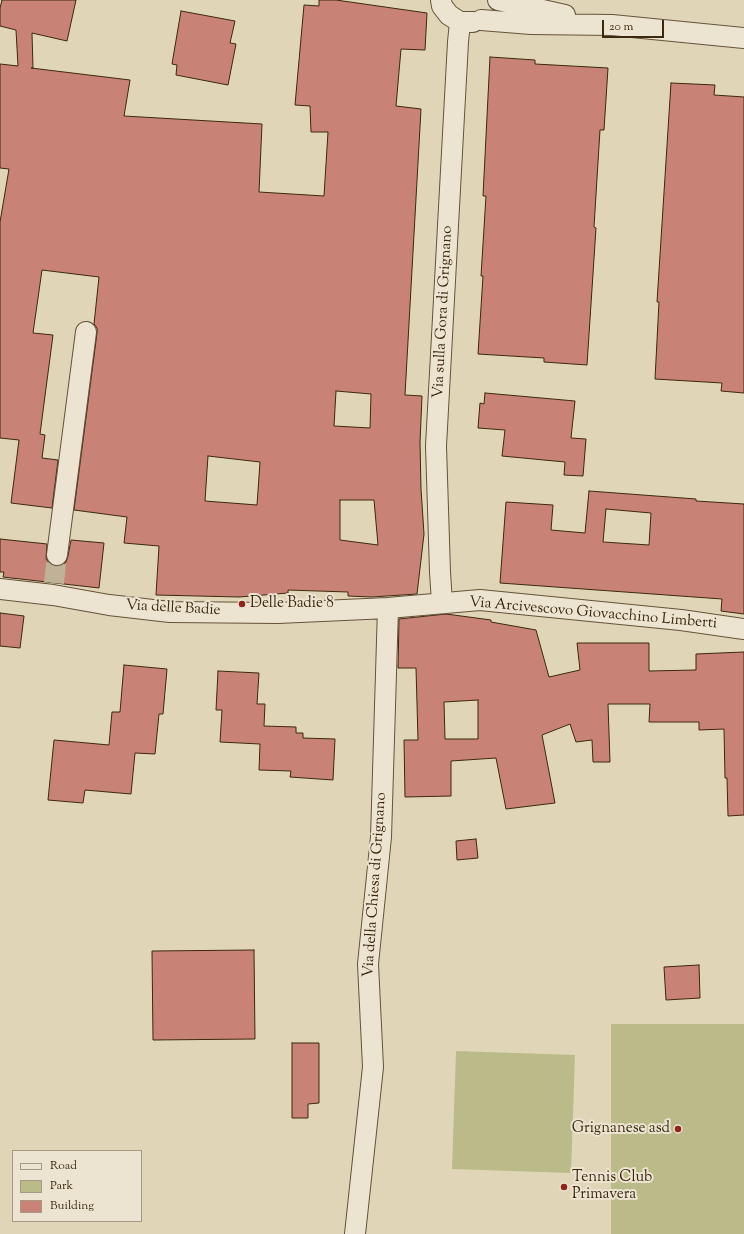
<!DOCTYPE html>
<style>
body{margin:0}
#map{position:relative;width:744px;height:1234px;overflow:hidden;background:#e1d5b8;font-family:"Sorts Mill Goudy",serif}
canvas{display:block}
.legend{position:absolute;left:12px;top:1150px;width:130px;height:72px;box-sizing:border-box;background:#ece4d1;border:1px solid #a69983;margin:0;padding:5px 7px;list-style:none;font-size:12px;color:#3c280d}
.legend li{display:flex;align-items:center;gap:8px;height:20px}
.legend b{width:20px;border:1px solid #a69983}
.scale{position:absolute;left:602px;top:20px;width:62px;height:18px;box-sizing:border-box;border:2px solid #3c280d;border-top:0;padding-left:5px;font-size:12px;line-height:14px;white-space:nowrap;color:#3c280d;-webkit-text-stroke:3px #ece4d1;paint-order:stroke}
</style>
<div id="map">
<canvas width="744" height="1234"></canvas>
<ul class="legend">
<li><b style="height:5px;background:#ece4d1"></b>Road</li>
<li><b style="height:11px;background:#bbbb89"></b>Park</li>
<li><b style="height:11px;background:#c88376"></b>Building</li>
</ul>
<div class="scale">20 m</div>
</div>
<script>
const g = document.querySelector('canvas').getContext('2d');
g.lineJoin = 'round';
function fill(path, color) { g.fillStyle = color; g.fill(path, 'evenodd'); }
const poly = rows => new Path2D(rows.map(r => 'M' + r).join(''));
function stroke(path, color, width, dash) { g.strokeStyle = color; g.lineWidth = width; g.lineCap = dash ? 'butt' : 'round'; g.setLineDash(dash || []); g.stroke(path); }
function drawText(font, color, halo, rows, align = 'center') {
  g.font = font + ' "Sorts Mill Goudy",serif'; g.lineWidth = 4; g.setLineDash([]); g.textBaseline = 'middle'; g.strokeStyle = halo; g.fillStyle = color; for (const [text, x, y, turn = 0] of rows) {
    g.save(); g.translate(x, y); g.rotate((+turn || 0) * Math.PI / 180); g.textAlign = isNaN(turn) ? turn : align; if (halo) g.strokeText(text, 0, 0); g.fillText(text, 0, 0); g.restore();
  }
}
const green = poly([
 [611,1024,744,1024,744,1234,611,1234],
 [456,1051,575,1055,571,1173,452,1169]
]);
const building = poly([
 [2,0,76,0,67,41,32,33,33,68,31,68,130,80,124,116,262,124,259,192,324,196,328,132,311,132,310,106,295,105,304,5,319,6,319,0,336,0,427,13,425,50,401,49,396,106,421,109,405,395,422,396,420,442,421,489,424,534,417,594,372,597,348,596,348,592,288,590,288,593,239,597,156,595,159,546,124,543,127,517,74,510,97,333,97,328,94,324,99,277,42,270,33,333,53,335,40,434,45,435,42,458,58,460,52,508,11,503,19,440,0,438,0,222,9,169,0,168,0,64,18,66,16,30,0,26,0,8,2,0],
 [336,391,371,394,370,428,334,426,336,391],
 [208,456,260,462,257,505,205,501,208,456],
 [340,500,374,500,378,545,340,540,340,500],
 [181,11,235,21,230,43,236,44,228,85,176,75,177,65,172,64,181,11],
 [490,57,535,60,535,64,608,68,604,130,600,130,594,227,596,228,587,365,544,362,544,358,478,354,483,276,481,276,486,196,483,196,490,57],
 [671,83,715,85,714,95,744,97,744,393,721,391,722,383,655,379,659,302,657,302,671,83],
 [485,393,575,401,571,438,586,439,583,476,564,475,565,462,502,456,505,430,478,428,480,403,484,404,485,393],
 [589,491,696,499,696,501,744,504,744,614,721,611,722,599,500,583,506,502,553,505,551,530,585,533,589,491],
 [606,509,651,513,649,545,603,542,606,509],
 [0,539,47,544,46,559,50,564,56,566,62,565,66,562,68,556,71,540,104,543,99,588,3,577,4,572,0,572,0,539],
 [0,613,24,616,20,648,0,646,0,613],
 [446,614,491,620,491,622,536,630,549,677,580,670,577,643,649,643,649,671,696,670,696,654,744,652,744,815,728,816,727,778,725,778,724,729,699,730,699,722,649,722,650,704,608,704,610,762,593,762,592,740,576,742,570,724,542,735,555,803,506,809,496,758,451,761,451,796,405,797,404,740,418,740,416,668,398,668,399,619,446,614],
 [478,700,478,739,445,739,444,702,478,700],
 [124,665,167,669,163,714,159,714,155,754,135,753,131,794,85,790,83,803,48,800,54,740,109,745,112,712,120,712,124,665],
 [218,671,259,673,257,704,265,704,264,726,296,727,296,733,303,733,303,738,335,739,333,780,290,777,291,771,259,770,260,744,220,742,222,710,216,710,218,671],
 [476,839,478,858,457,860,456,841,476,839],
 [254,950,255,1039,153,1040,152,951,254,950],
 [699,965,700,998,666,1000,664,967,699,965],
 [292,1043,319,1043,319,1103,308,1104,308,1118,292,1118,292,1043]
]);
const streetTunnel = poly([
 [54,583,57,555]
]);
const street = poly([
 [441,0,442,6,449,15,460,22,473,22],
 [498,0,565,15],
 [481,20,531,24,612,25,744,38],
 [57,555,86,332],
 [0,589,53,595,109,605,170,612,278,613,388,608,480,600,681,620,744,629],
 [442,603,440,572,436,446,458,42,460,22],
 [355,1234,373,1067,368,964,381,837,388,608]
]);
const markers = [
 [242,604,4,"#8f2418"],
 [678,1129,4,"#8f2418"],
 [564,1187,4,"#8f2418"]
];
const streetNames = [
 ["Via sulla Gora di Grignano",444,312,-87],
 ["Via delle Badie",173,609,3],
 ["Via Arcivescovo Giovacchino Limberti",593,614,5],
 ["Via della Chiesa di Grignano",376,885,-86]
];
const poiNames = [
 ["Delle Badie 8",250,604],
 ["Grignanese asd",670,1129,"right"],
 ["Tennis Club",572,1178],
 ["Primavera",572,1195]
];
fill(green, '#bbbb89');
fill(building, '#c88376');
stroke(building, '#3c280d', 1);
stroke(streetTunnel, '#c0b296', 20, [20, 10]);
stroke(street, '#655338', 22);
stroke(street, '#ece4d1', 20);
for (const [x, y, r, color] of markers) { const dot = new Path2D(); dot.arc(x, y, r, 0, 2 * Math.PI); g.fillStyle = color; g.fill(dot); stroke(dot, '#ece4d1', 1.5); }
drawText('15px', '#3c280d', '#ece4d1', streetNames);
drawText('15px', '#3c280d', '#ece4d1', poiNames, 'left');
</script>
